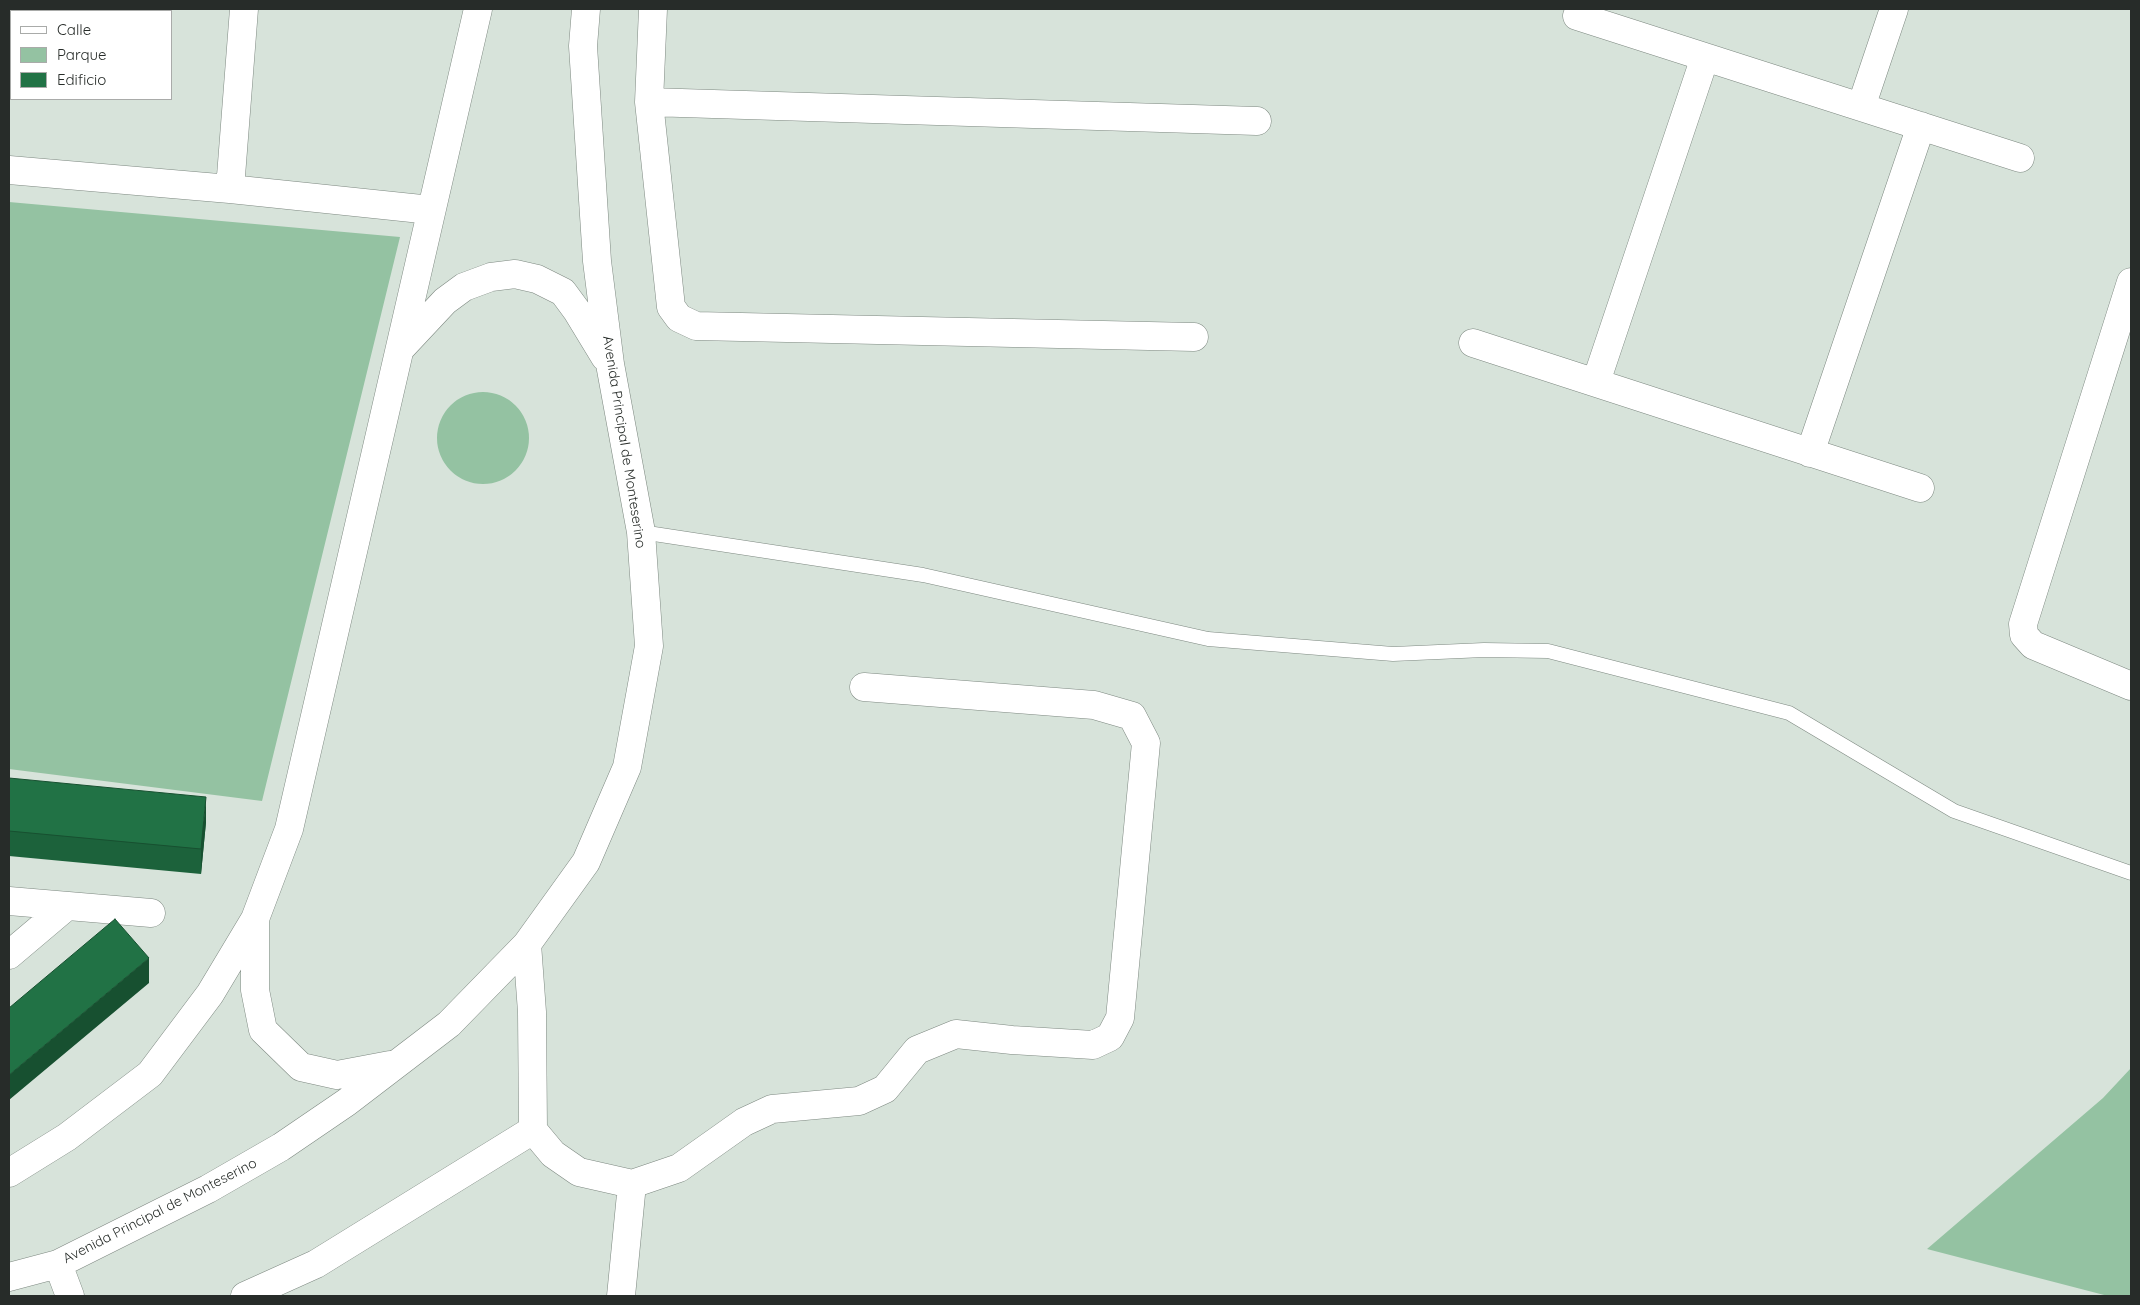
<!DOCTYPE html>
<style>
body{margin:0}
#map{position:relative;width:2140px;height:1305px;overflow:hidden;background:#d7e3da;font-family:Quicksand,sans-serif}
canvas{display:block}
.frame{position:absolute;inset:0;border:10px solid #272c29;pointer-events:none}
.legend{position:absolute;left:10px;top:10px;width:162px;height:90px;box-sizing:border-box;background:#fff;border:1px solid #a9aba9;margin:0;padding:6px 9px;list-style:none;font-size:15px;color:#272c29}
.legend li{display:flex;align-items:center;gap:10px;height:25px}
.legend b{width:25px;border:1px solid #a9aba9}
</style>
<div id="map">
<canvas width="2140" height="1305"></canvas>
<div class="frame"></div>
<ul class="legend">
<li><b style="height:6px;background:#fff"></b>Calle</li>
<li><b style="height:14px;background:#94c2a2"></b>Parque</li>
<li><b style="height:14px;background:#217245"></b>Edificio</li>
</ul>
</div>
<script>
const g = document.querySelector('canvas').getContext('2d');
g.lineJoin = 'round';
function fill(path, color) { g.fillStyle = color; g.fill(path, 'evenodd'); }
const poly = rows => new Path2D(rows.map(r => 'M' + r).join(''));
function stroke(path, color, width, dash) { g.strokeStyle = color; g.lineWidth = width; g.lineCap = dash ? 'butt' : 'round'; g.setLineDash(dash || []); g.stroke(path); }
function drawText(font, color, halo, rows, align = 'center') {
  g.font = font + ' Quicksand,sans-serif'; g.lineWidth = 5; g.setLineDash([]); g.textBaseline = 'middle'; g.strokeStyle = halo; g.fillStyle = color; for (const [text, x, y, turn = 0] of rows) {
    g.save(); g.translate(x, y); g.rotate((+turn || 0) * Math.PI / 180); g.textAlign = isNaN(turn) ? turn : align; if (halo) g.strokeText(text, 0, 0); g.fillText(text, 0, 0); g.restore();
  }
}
const green = poly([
 [9,202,400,237,262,801,9,769],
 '437 438a46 46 0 1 1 92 0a46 46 0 1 1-92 0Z',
 [2131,1068,2131,1296,2108,1296,1927,1249,2103,1098]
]);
const lane = poly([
 [641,532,923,575,1208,639,1393,654,1484,650,1548,651,1789,713,1954,811,2131,873]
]);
const street = poly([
 [653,9,649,102,671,307,679,318,696,326,1194,337],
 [1577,16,2020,158],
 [649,102,1257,121],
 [1861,107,1894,9],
 [9,170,230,189,431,210],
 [230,189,244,9],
 [2131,282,2023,624,2024,635,2033,645,2131,686],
 [1473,343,1920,488],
 [401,348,445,301,464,287,491,277,515,274,537,279,563,292,577,311,605,357],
 [1596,382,1705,57],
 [1810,453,1921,126],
 [9,901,151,913],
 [255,919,255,990,263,1030,301,1067,337,1075,390,1065],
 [527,944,532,1012,533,1130,553,1154,579,1172,632,1184,679,1168,744,1122,772,1109,859,1101,885,1089,917,1050,956,1034,1012,1040,1093,1045,1110,1037,1120,1018,1146,743,1132,716,1094,705,864,687],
 [9,955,67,906],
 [9,1173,67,1137,150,1074,210,994,255,919,289,829,478,9],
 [58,1264,70,1296],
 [9,1277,58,1264,208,1189,281,1147,347,1102,449,1024,527,944,586,862,627,767,649,646,641,532,610,364,597,261,583,46,586,9],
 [245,1296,316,1264,533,1130],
 [621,1296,632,1184]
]);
const wall = poly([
 [9,778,206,822,201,874,9,856]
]);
const shadedWall = poly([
 [206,797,206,822,201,874,201,849],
 [149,958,149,983,9,1100,9,1075]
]);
const building = poly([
 [9,778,206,797,201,849,9,831,9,778],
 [115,919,149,958,9,1075,9,1008,115,919]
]);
const streetNames = [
 ["Avenida Principal de Monteserino",624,442,81],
 ["Avenida Principal de Monteserino",160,1211,-27]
];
fill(green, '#94c2a2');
stroke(lane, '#7d8880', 15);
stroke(street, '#7d8880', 29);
stroke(lane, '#fff', 14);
stroke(street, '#fff', 28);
fill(wall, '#1c623b');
fill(shadedWall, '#175030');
fill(building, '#217245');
stroke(building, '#175030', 1);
drawText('14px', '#272c29', '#fff', streetNames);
</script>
